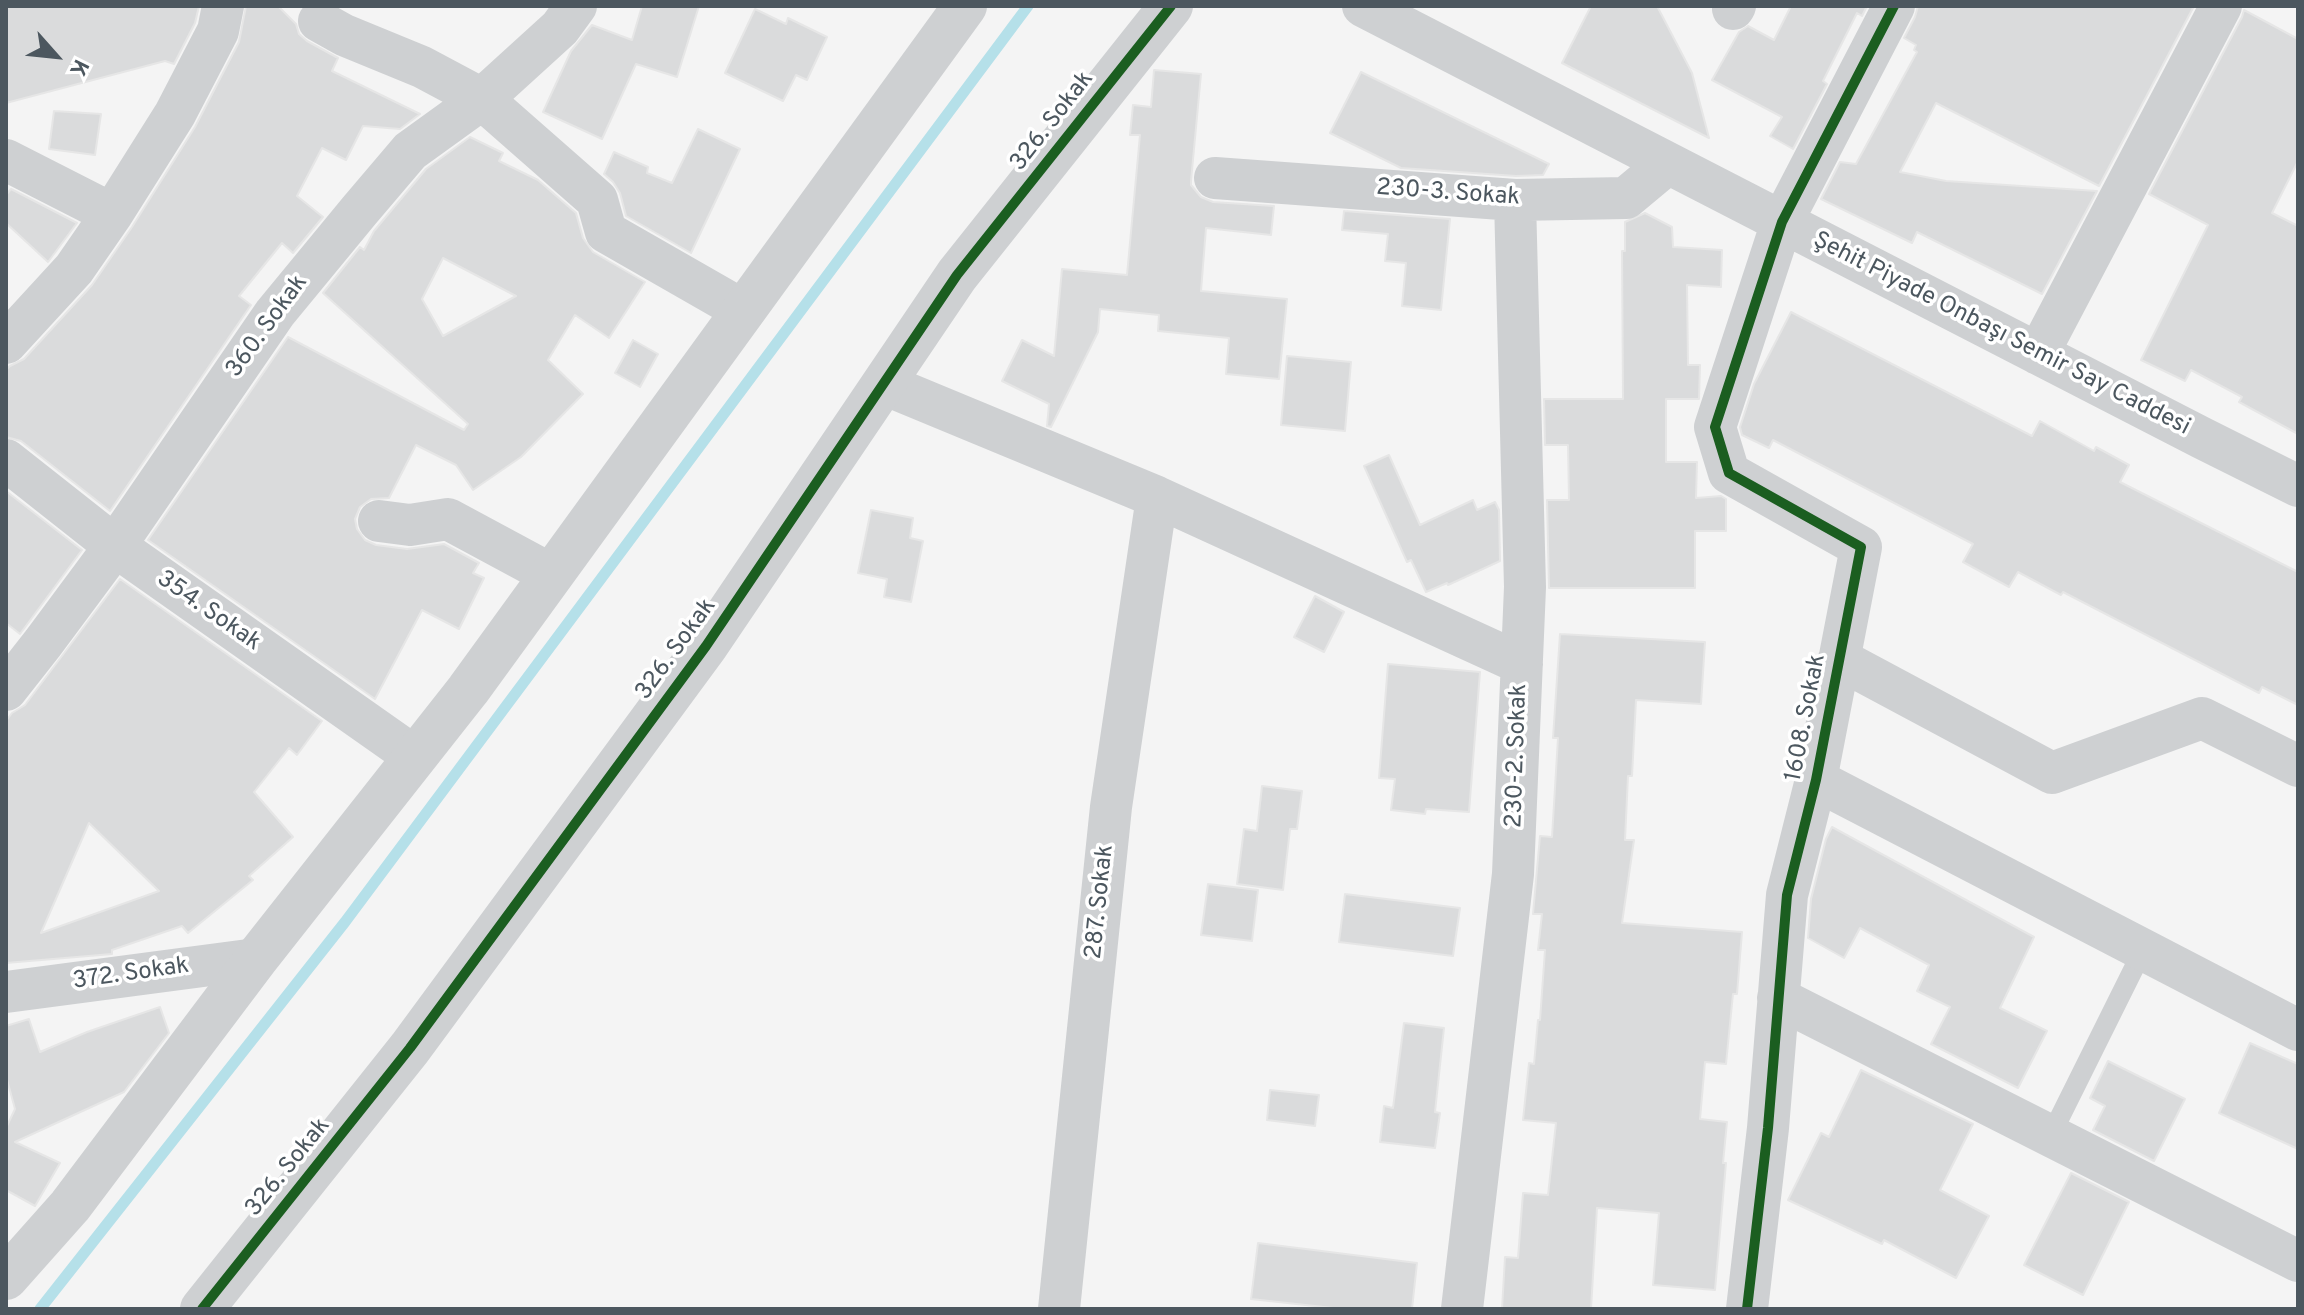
<!DOCTYPE html>
<meta charset="utf-8">
<style>
body{margin:0}
#map{position:relative;width:2304px;height:1315px;overflow:hidden;background:#f4f4f4;font-family:Overpass,sans-serif}
canvas{display:block}
.frame{position:absolute;inset:0;border:8px solid #4c575f;pointer-events:none}
.north{position:absolute;left:16px;top:16px;width:80px;height:80px;-webkit-text-stroke:6px #fff;paint-order:stroke;rotate:117deg;font-size:22px;font-weight:700;line-height:32px;text-align:center;color:#4c575f}
.north::after{content:'';display:block;margin:auto;width:28px;height:36px;background:#4c575f;clip-path:polygon(50% 0,100% 100%,50% 72%,0 100%)}
</style>
<div id="map">
<canvas width="2304" height="1315"></canvas>
<div class="frame"></div>
<div class="north">K</div>
</div>
<script>
const g = document.querySelector('canvas').getContext('2d');
g.lineJoin = 'round';
const poly = rows => new Path2D(rows.map(r => 'M' + r).join(''));
function stroke(path, color, width, dash) { g.strokeStyle = color; g.lineWidth = width; g.lineCap = dash ? 'butt' : 'round'; g.setLineDash(dash || []); g.stroke(path); }
function fill(path, color) { g.fillStyle = color; g.fill(path, 'evenodd'); }
function drawText(font, color, halo, rows, align = 'center') {
  g.font = font + ' Overpass,sans-serif'; g.lineWidth = 7; g.setLineDash([]); g.textBaseline = 'middle'; g.strokeStyle = halo; g.fillStyle = color; for (const [text, x, y, turn = 0] of rows) {
    g.save(); g.translate(x, y); g.rotate((+turn || 0) * Math.PI / 180); g.textAlign = isNaN(turn) ? turn : align; if (halo) g.strokeText(text, 0, 0); g.fillText(text, 0, 0); g.restore();
  }
}
const stream = poly([
 [40,1309,345,922,1028,6]
]);
const building = poly([
 [6,6,199,6,195,23,174,64,165,61,6,103,6,6],
 [246,6,278,6,296,24,299,34,307,41,338,58,332,71,420,114,400,129,363,126,346,160,322,148,297,196,323,217,293,253,282,243,239,296,251,305,110,511,21,441,6,437,6,370,10,366,24,359,92,285,132,227,195,127,239,42,246,6],
 [642,6,699,6,677,77,636,64,602,139,543,112,571,51,592,25,632,40,642,6],
 [1591,6,1657,6,1692,73,1709,138,1562,63,1591,6],
 [1791,6,1867,6,1862,16,1857,13,1823,81,1827,84,1793,149,1770,136,1782,117,1712,80,1739,32,1748,26,1774,40,1791,6],
 [1918,6,2194,6,2099,186,1936,103,1900,172,1946,181,2097,191,2042,294,1917,232,1912,243,1821,199,1840,162,1856,164,1917,52,1914,50,1916,45,1904,38,1915,17,1918,6],
 [755,9,786,24,788,18,827,37,807,80,796,75,783,101,725,73,755,9],
 [2244,10,2298,39,2298,161,2272,213,2298,226,2298,434,2239,402,2242,397,2191,370,2185,381,2141,360,2208,225,2149,194,2242,17,2244,10],
 [1154,70,1201,74,1191,181,1191,185,1201,197,1213,202,1274,206,1271,235,1206,228,1201,291,1287,299,1279,379,1226,374,1229,338,1158,331,1159,315,1100,309,1098,332,1051,427,1047,426,1049,404,1002,381,1022,340,1054,356,1062,269,1127,275,1140,135,1130,135,1133,105,1151,107,1154,70],
 [1361,72,1549,164,1543,175,1516,176,1401,168,1330,133,1361,72],
 [54,111,101,114,95,155,49,149,54,111],
 [698,129,740,149,691,253,626,216,620,193,613,182,604,174,614,152,648,167,647,173,672,183,698,129],
 [470,137,503,153,499,161,538,180,576,213,583,238,593,252,645,282,609,338,575,315,548,360,583,394,521,457,473,490,456,465,416,445,389,498,371,499,360,507,355,519,357,529,365,540,376,545,407,549,444,544,479,563,473,573,484,578,459,629,422,610,375,699,148,540,288,337,464,430,468,424,323,293,360,247,364,250,374,231,426,169,470,137],
 [443,258,516,296,443,336,422,299,443,258],
 [11,189,77,223,48,262,6,223,6,195,11,189],
 [1344,211,1450,219,1441,310,1402,306,1406,263,1385,261,1388,234,1342,230,1344,211],
 [1645,213,1672,227,1673,247,1722,250,1721,287,1687,285,1688,365,1700,365,1699,399,1666,399,1666,462,1697,462,1696,498,1721,496,1726,499,1726,531,1695,531,1695,588,1549,588,1547,500,1569,500,1568,445,1545,445,1544,399,1623,399,1622,251,1625,251,1625,222,1645,213],
 [1791,312,2032,436,2040,421,2094,451,2096,447,2129,465,2120,482,2298,572,2298,705,2262,687,2259,693,2063,592,2061,595,2018,572,2009,587,1963,562,1973,544,1773,440,1769,448,1742,435,1740,427,1754,384,1791,312],
 [633,340,658,354,640,387,615,373,633,340],
 [1287,356,1351,362,1345,431,1281,425,1287,356],
 [1389,455,1420,525,1473,500,1477,510,1495,502,1499,510,1500,561,1448,585,1447,583,1426,592,1411,560,1407,562,1364,466,1389,455],
 [6,491,82,550,20,634,6,623,6,491],
 [871,510,913,518,910,538,923,541,911,602,884,597,887,579,858,573,871,510],
 [120,579,322,721,297,755,289,748,254,792,293,837,249,876,253,880,188,933,182,926,112,950,112,954,6,963,6,721,12,713,25,705,120,579],
 [89,823,159,891,41,933,89,823],
 [1315,596,1344,612,1324,652,1294,637,1315,596],
 [1560,634,1705,642,1701,704,1636,700,1632,776,1628,776,1625,840,1634,840,1622,923,1742,932,1737,994,1733,994,1726,1064,1705,1062,1700,1119,1727,1122,1723,1163,1726,1163,1715,1290,1653,1285,1659,1213,1597,1208,1591,1309,1502,1309,1505,1257,1518,1258,1523,1193,1548,1195,1556,1123,1523,1120,1529,1063,1534,1064,1538,1020,1540,1020,1545,950,1538,950,1542,914,1533,914,1540,836,1552,837,1558,738,1553,738,1560,634],
 [1388,664,1480,672,1469,812,1426,809,1425,814,1391,810,1395,779,1379,778,1388,664],
 [1262,786,1302,791,1297,829,1290,829,1283,890,1237,884,1244,829,1257,831,1262,786],
 [1832,827,2034,937,2000,1008,2047,1031,2018,1088,1931,1044,1950,1007,1917,991,1929,965,1860,928,1844,958,1808,938,1811,899,1826,839,1832,827],
 [1208,884,1258,890,1252,941,1201,935,1208,884],
 [1345,894,1460,908,1453,956,1339,942,1345,894],
 [160,1007,169,1033,124,1092,15,1142,60,1163,35,1206,6,1190,6,1128,15,1109,6,1076,6,1026,29,1019,40,1052,87,1032,160,1007],
 [1404,1023,1444,1028,1435,1112,1440,1113,1435,1148,1380,1142,1384,1106,1393,1108,1404,1023],
 [2250,1043,2298,1064,2298,1149,2219,1113,2250,1043],
 [2108,1061,2185,1099,2154,1161,2093,1130,2105,1106,2090,1098,2108,1061],
 [1861,1070,1973,1124,1940,1190,1989,1216,1956,1278,1884,1240,1882,1244,1788,1200,1821,1133,1829,1137,1861,1070],
 [1270,1090,1319,1095,1315,1126,1267,1120,1270,1090],
 [2071,1173,2129,1202,2083,1295,2024,1265,2071,1173],
 [1258,1243,1417,1263,1412,1309,1342,1309,1251,1299,1258,1243]
]);
const service = poly([
 [2051,1135,2143,950]
]);
const minor = poly([
 [1363,6,2202,438,2298,486],
 [1733,9,1735,6],
 [319,21,344,35,422,67,482,99,597,200,606,232,744,311],
 [6,160,112,214],
 [1215,178,1515,200,1626,198,1668,163],
 [6,343,74,269,112,214,175,114,218,31,223,6],
 [2038,354,2221,6],
 [884,384,1157,497,1522,664],
 [6,460,115,546,415,757],
 [379,521,410,525,448,519,552,575],
 [1839,659,2052,773,2202,718,2298,766],
 [6,690,43,643,115,546,275,313,359,211,410,151,482,99,560,28,576,6],
 [1816,780,2298,1030],
 [6,992,256,959],
 [1778,998,2298,1261],
 [1059,1309,1111,807,1157,497],
 [1462,1309,1513,874,1525,587,1515,200],
 [1747,1309,1768,1128,1787,895,1816,780,1861,547,1729,473,1715,427,1782,222,1894,6]
]);
const tertiary = poly([
 [6,1278,70,1206,256,959,468,690,965,6],
 [202,1309,410,1048,706,646,957,275,1171,6]
]);
const cycleway = poly([
 [202,1309,410,1048,706,646,957,275,1171,6],
 [1747,1309,1768,1128,1787,895,1816,780,1861,547,1729,473,1715,427,1782,222,1894,6]
]);
const streetNames = [
 ["326. Sokak",1053,122,-52],
 ["230-3. Sokak",1448,194,4],
 ["360. Sokak",268,327,-54],
 ["Şehit Piyade Onbaşı Semir Say Caddesi",2001,335,27],
 ["354. Sokak",208,612,35],
 ["326. Sokak",677,650,-54],
 ["1608. Sokak",1807,718,-79],
 ["230-2. Sokak",1518,756,-88],
 ["287. Sokak",1101,902,-84],
 ["372. Sokak",131,975,-8],
 ["326. Sokak",289,1168,-51]
];
stroke(stream, '#b5e0e9', 11);
fill(building, '#dadbdc');
stroke(building, '#e6e6e6', 2);
stroke(service, '#ced0d2', 20);
stroke(minor, '#ced0d2', 42);
stroke(tertiary, '#ced0d2', 44);
stroke(cycleway, '#1b5e20', 10);
drawText('24px', '#4c575f', '#fff', streetNames);
</script>
